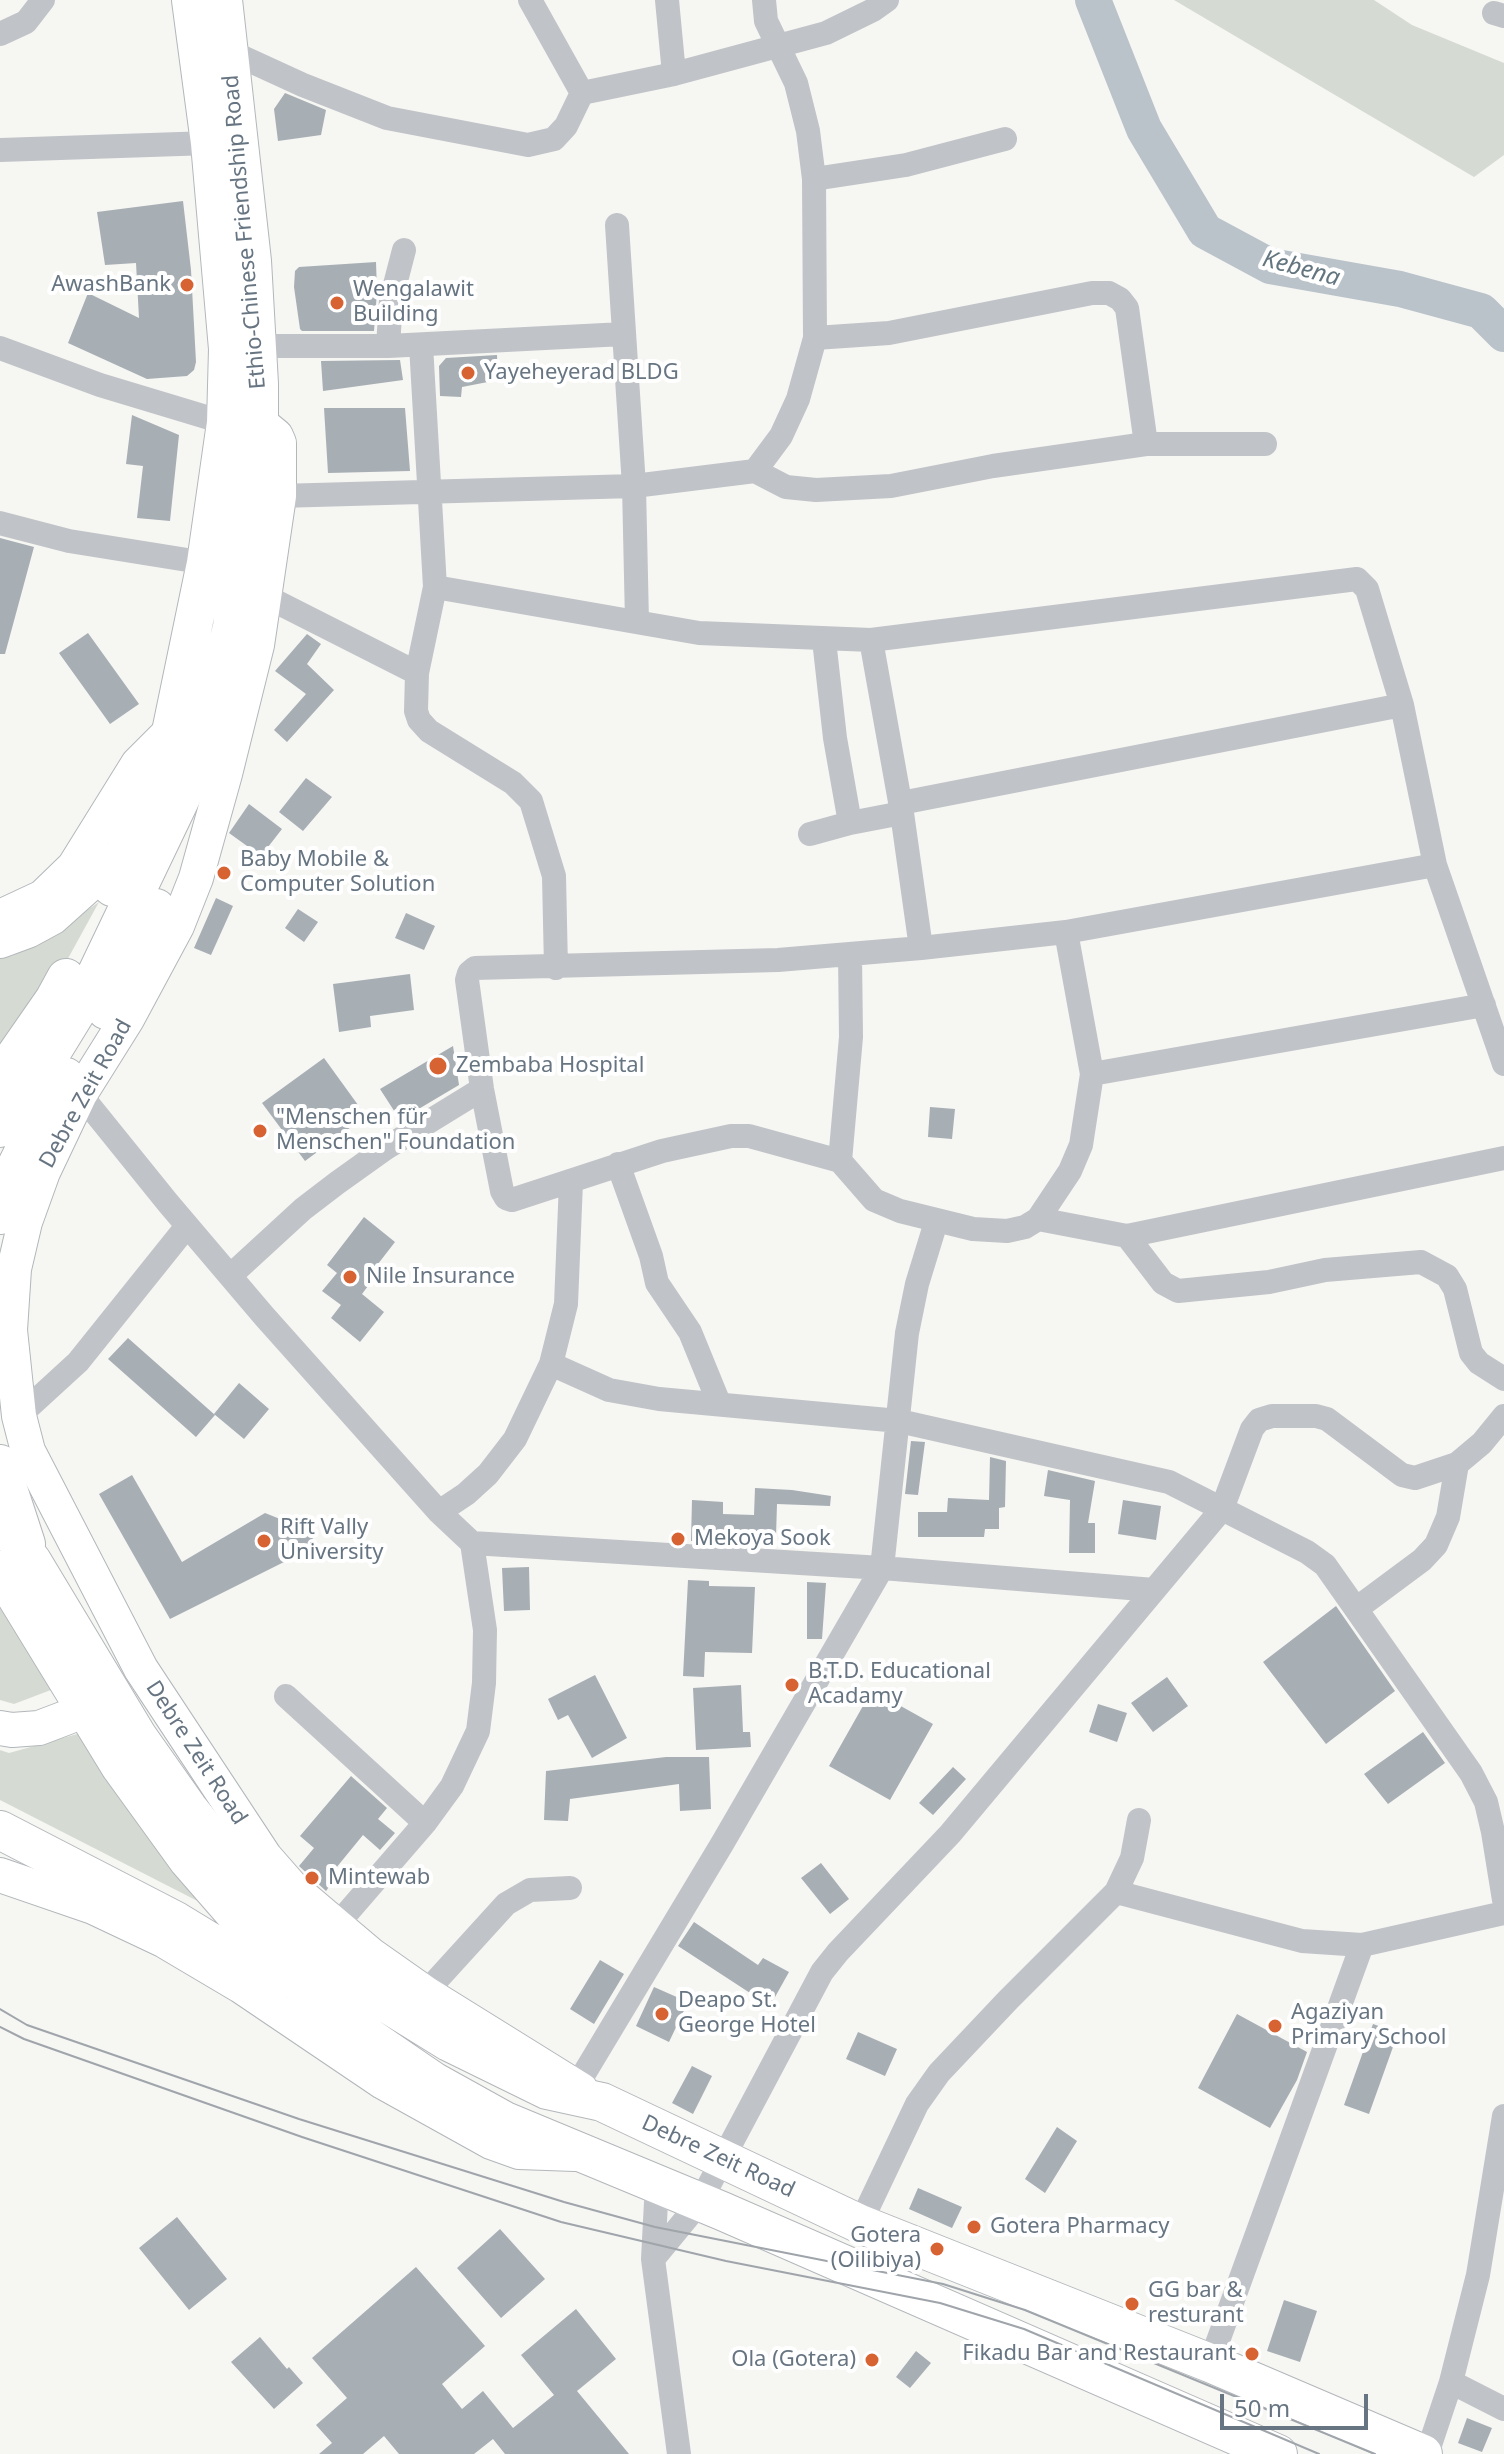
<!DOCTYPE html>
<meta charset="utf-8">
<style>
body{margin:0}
#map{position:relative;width:1504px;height:2454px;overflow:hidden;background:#f6f6f3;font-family:"Noto Sans",sans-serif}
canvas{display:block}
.scale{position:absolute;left:1220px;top:2394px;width:148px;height:36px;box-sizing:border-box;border:4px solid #677582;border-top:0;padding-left:10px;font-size:24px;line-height:28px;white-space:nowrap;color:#677582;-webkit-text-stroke:6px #fff;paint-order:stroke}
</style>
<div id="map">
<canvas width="1504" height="2454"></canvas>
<div class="scale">50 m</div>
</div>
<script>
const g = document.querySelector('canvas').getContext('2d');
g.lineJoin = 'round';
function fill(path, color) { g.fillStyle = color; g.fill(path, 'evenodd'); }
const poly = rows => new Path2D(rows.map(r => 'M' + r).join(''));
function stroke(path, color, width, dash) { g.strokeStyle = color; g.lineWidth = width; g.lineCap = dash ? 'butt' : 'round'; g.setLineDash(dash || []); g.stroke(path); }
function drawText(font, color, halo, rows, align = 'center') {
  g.font = font + ' "Noto Sans",sans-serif'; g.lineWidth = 8; g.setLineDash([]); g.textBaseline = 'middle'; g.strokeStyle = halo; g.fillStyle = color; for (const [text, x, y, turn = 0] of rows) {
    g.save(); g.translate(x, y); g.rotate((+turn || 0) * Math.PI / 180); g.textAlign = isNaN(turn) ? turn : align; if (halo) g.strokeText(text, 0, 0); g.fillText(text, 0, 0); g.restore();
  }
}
const green = poly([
 [1174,0,1374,0,1412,25,1504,63,1504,155,1474,177],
 [99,902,43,1004,0,1068,0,957,12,956,45,939],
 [0,1577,64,1685,14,1704,0,1700],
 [88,1731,221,1913,0,1800,0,1750,9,1753]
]);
const river = poly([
 [1093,0,1144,129,1205,231,1270,266,1400,289,1481,311,1504,334]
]);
const building = poly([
 [285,93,326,110,321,135,278,141,274,109],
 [183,201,191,270,196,362,194,370,187,376,147,379,68,343,88,293,139,318,136,263,105,265,97,212],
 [376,262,377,292,374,331,302,331,300,329,294,287,295,271,299,267],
 [497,355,498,380,462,387,461,397,440,396,439,366,446,358],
 [400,360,403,380,323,391,321,361],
 [324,408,405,408,410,471,328,473],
 [132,415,179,435,170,521,137,518,143,466,126,464],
 [0,538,34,547,5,654,0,654],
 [88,633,139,704,110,724,59,653],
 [307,634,321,644,307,664,334,690,287,742,274,730,306,694,275,671],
 [306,778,332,797,303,831,279,812],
 [249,804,282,829,261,856,229,833],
 [216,898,233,906,211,955,194,948],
 [298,909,318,922,304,942,285,928],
 [406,913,435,926,424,950,395,938],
 [410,974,414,1010,370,1016,371,1027,339,1032,333,984],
 [453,1046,459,1085,400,1120,380,1089],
 [324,1058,366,1116,305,1161,262,1103],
 [930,1107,955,1109,952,1139,928,1137],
 [364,1217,395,1242,364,1282,368,1286,362,1294,384,1312,360,1342,331,1318,341,1305,322,1291,337,1273,327,1265],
 [128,1338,215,1415,196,1437,108,1359],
 [239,1383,269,1409,244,1439,214,1414],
 [911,1441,925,1442,918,1495,905,1494],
 [990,1457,1006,1461,1005,1507,999,1508,999,1529,985,1529,984,1537,918,1537,918,1512,947,1512,948,1498,989,1500],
 [1048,1470,1095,1481,1088,1523,1095,1523,1095,1553,1069,1553,1070,1500,1044,1496],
 [132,1475,182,1562,265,1513,315,1533,308,1550,170,1619,99,1494],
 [755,1488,792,1490,831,1496,830,1506,777,1504,776,1536,749,1534,748,1542,691,1541,692,1500,723,1502,723,1514,754,1515],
 [1123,1500,1161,1506,1156,1540,1118,1534],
 [529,1567,530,1610,504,1611,502,1568],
 [688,1580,709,1581,709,1586,755,1587,752,1653,705,1652,704,1677,683,1676],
 [807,1582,826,1583,822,1639,807,1639],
 [1336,1606,1395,1691,1326,1744,1263,1662],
 [595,1675,627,1738,592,1758,568,1715,558,1720,548,1699],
 [1167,1677,1188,1706,1153,1732,1131,1703],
 [741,1685,743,1732,750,1732,751,1747,696,1750,693,1688],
 [872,1690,933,1724,890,1800,829,1766],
 [1098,1704,1127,1713,1117,1742,1089,1732],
 [1423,1732,1445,1763,1388,1804,1364,1774],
 [666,1757,709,1757,711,1809,680,1811,679,1784,570,1799,568,1821,544,1820,546,1771],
 [953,1767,966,1779,933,1815,919,1803],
 [351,1776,387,1808,378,1819,395,1833,380,1850,363,1835,336,1868,338,1870,331,1878,334,1880,326,1891,299,1866,314,1848,300,1836],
 [821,1863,849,1899,830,1914,801,1878],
 [694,1922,758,1965,763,1958,789,1972,770,2006,678,1946],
 [600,1960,624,1974,594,2024,570,2009],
 [654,1987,688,2002,669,2042,636,2026],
 [1237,2014,1307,2052,1297,2080,1270,2128,1198,2088],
 [1373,2024,1398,2033,1369,2114,1344,2105],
 [858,2032,897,2049,885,2076,846,2059],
 [692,2066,712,2076,693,2114,672,2103],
 [1057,2127,1077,2141,1045,2193,1025,2179],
 [918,2188,962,2207,952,2228,909,2209],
 [177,2217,227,2279,189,2310,139,2248],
 [500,2229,545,2279,501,2318,457,2268],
 [416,2267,485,2346,442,2384,462,2409,483,2391,513,2428,554,2395,521,2355,576,2309,616,2359,577,2391,629,2454,505,2454,493,2439,474,2454,399,2454,384,2436,363,2454,319,2454,332,2443,316,2425,347,2398,312,2358],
 [1284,2300,1317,2311,1300,2362,1267,2351],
 [260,2337,287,2369,289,2367,303,2383,274,2409,231,2362],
 [916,2351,931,2363,910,2388,896,2377],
 [1467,2418,1492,2428,1482,2452,1458,2443]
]);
const minor = poly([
 [530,0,582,93],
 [667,0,674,74],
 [1494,13,1504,16],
 [0,34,26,22,43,0],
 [231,52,303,85,387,118,528,145,554,139,566,126,582,93],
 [582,93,674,74,826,33,873,10,887,0],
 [0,150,210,143],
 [814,179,906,165,1005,139],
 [617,225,634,486,637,622],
 [815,338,889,333,1092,293,1109,293,1120,299,1127,308,1146,444],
 [421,345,435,587,417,673,416,711,419,720,429,731,513,783,531,801,554,876,556,968],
 [257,346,388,346,624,334],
 [388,346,391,300,404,250],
 [0,348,100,385,226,423],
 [755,471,781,436,798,399,815,338,814,179,808,131,796,83,766,21,764,0],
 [279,496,634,486,755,471,786,487,816,490,891,486,993,466,1146,444,1265,444],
 [0,523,69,541,206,563],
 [435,587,699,633,871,640,1357,579,1367,589,1402,705,1435,865,1504,1064],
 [265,596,417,673],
 [824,640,835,738,850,823,902,813],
 [871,640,902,813,921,948],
 [901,803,1402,705],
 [810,834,850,823],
 [1066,932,1092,1074,1081,1145,1070,1171,1038,1219,1025,1227,1007,1231,973,1229,900,1211,874,1200,840,1161,749,1136,731,1136,662,1151,512,1200,506,1198,502,1191,482,1089,467,980,469,973,475,968,778,960,921,948,1066,932,1435,865],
 [1092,1074,1484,1005],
 [80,1094,168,1203,264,1316,439,1512,472,1543,485,1630,484,1683,478,1731,452,1786,425,1823,335,1927],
 [840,1161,851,1037,850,954],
 [618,1164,651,1256,657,1283,690,1332,719,1403],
 [1038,1219,1127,1236,1504,1158],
 [1127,1236,1163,1283,1178,1291,1269,1282,1325,1270,1421,1262,1447,1276,1455,1289,1471,1353,1479,1363,1504,1379],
 [230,1276,303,1209,337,1183,386,1148,482,1089],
 [551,1364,609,1390,659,1399,899,1421,1169,1482,1307,1552,1325,1565,1356,1609,1422,1560,1436,1545,1448,1517,1457,1464,1482,1443,1504,1416],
 [19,1416,78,1362,187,1226],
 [439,1512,466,1494,488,1474,515,1439,551,1364,566,1304,571,1182],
 [472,1543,882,1568,1154,1590],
 [1356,1609,1471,1773,1486,1802,1493,1832,1504,1900],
 [286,1696,425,1823],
 [1116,1892,1302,1941,1362,1945],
 [425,1993,506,1904,530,1890,570,1888],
 [576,2087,722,1844,882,1568,907,1333,917,1284,936,1222],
 [657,2183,653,2259,679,2454],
 [860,2224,917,2104,939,2073,1008,2000,1116,1892,1132,1858,1139,1820],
 [653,2259,700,2202,822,1972,838,1952,950,1834,1222,1509,1252,1429,1259,1420,1272,1416,1316,1416,1327,1419,1402,1475,1415,1478,1457,1464],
 [1210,2363,1362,1945,1504,1913],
 [1451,2382,1504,2409],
 [1427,2454,1451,2382,1478,2275,1504,2116]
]);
const secondary = poly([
 [237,422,259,422,276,436,279,443,279,496,257,645,225,774,196,878,177,926,127,1019,80,1094,43,1172,25,1222,14,1269,10,1330,19,1416,28,1451,141,1669,265,1857,293,1889,371,1955,425,1993,581,2090],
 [0,917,43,897,74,867,138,764,170,732],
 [0,1728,12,1730,39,1728,68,1717],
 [0,1875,93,1907,165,1941,241,1986,383,2082,491,2142,519,2152,575,2154]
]);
const primary = poly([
 [112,887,171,732,206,563,226,423,228,349,210,143,191,0],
 [0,939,27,929,51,916,89,882,126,854],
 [106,1010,132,961,156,908],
 [0,1078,54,1000,66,978],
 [0,1128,24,1097,86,996,199,760,232,627,259,422,259,384,252,261,223,0],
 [0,1215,12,1175,44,1111,66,1077],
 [0,1464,26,1544],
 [0,1519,32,1561,138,1737,188,1808,237,1870,322,1952,378,1998,449,2042,547,2090,602,2102,860,2224,1210,2363,1423,2454],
 [0,1570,120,1766,188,1860,256,1938,300,1983,351,2025,433,2081,505,2121,722,2211,1278,2454],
 [0,1830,176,1921,250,1966,286,1978]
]);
const tram = poly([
 [0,2009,27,2025,299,2119,564,2202,655,2227,943,2284,1025,2310,1375,2454],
 [0,2027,24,2039,302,2137,561,2222,726,2261,940,2303,1024,2329,1319,2454]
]);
const markers = [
 [187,285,8,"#d76333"],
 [337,303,8,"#d76333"],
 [468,373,8,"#d76333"],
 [224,873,8,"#d76333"],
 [438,1066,10,"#d76333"],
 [260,1131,8,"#d76333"],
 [350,1277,8,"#d76333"],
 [678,1539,8,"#d76333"],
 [264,1541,8,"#d76333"],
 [792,1685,8,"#d76333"],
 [312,1878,8,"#d76333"],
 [662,2014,8,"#d76333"],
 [1275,2026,8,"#d76333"],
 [974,2227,8,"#d76333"],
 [937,2249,8,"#d76333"],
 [1132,2304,8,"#d76333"],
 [1252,2354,8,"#d76333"],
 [872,2360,8,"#d76333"]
];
const streetNames = [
 ["Ethio-Chinese Friendship Road",245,232,-95],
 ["Debre Zeit Road",86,1094,-61],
 ["Debre Zeit Road",196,1753,57],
 ["Debre Zeit Road",718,2157,25]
];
const poiNames = [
 ["AwashBank",171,285,"right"],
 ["Wengalawit",353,290],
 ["Building",353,315],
 ["Yayeheyerad BLDG",484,373],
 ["Baby Mobile &",240,860],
 ["Computer Solution",240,885],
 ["Zembaba Hospital",456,1066],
 ["\"Menschen für",276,1118],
 ["Menschen\" Foundation",276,1143],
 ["Nile Insurance",366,1277],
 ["Rift Vally",280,1528],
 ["University",280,1553],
 ["Mekoya Sook",694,1539],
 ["B.T.D. Educational",808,1672],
 ["Acadamy",808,1697],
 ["Mintewab",328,1878],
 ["Deapo St.",678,2001],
 ["George Hotel",678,2026],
 ["Agaziyan",1291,2013],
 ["Primary School",1291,2038],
 ["Gotera Pharmacy",990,2227],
 ["Gotera",921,2236,"right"],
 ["(Oilibiya)",921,2261,"right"],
 ["GG bar &",1148,2291],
 ["resturant",1148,2316],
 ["Fikadu Bar and Restaurant",1236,2354,"right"],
 ["Ola (Gotera)",856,2360,"right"]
];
const waterNames = [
 ["Kebena",1301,269,15]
];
fill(green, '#d5dbd3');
stroke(river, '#bac3c9', 36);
fill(building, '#a7aeb4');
stroke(secondary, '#b2b7bb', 36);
stroke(primary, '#b3b7bb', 40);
stroke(minor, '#c0c3c7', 24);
stroke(secondary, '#fff', 34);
stroke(primary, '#fff', 38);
stroke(tram, '#9fa5ab', 2);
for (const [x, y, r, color] of markers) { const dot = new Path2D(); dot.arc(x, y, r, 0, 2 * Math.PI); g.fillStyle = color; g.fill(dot); stroke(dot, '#fff', 3); }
drawText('22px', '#677582', '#fff', streetNames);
drawText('22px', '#677582', '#fff', poiNames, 'left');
drawText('italic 24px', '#63767f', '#fff', waterNames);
</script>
